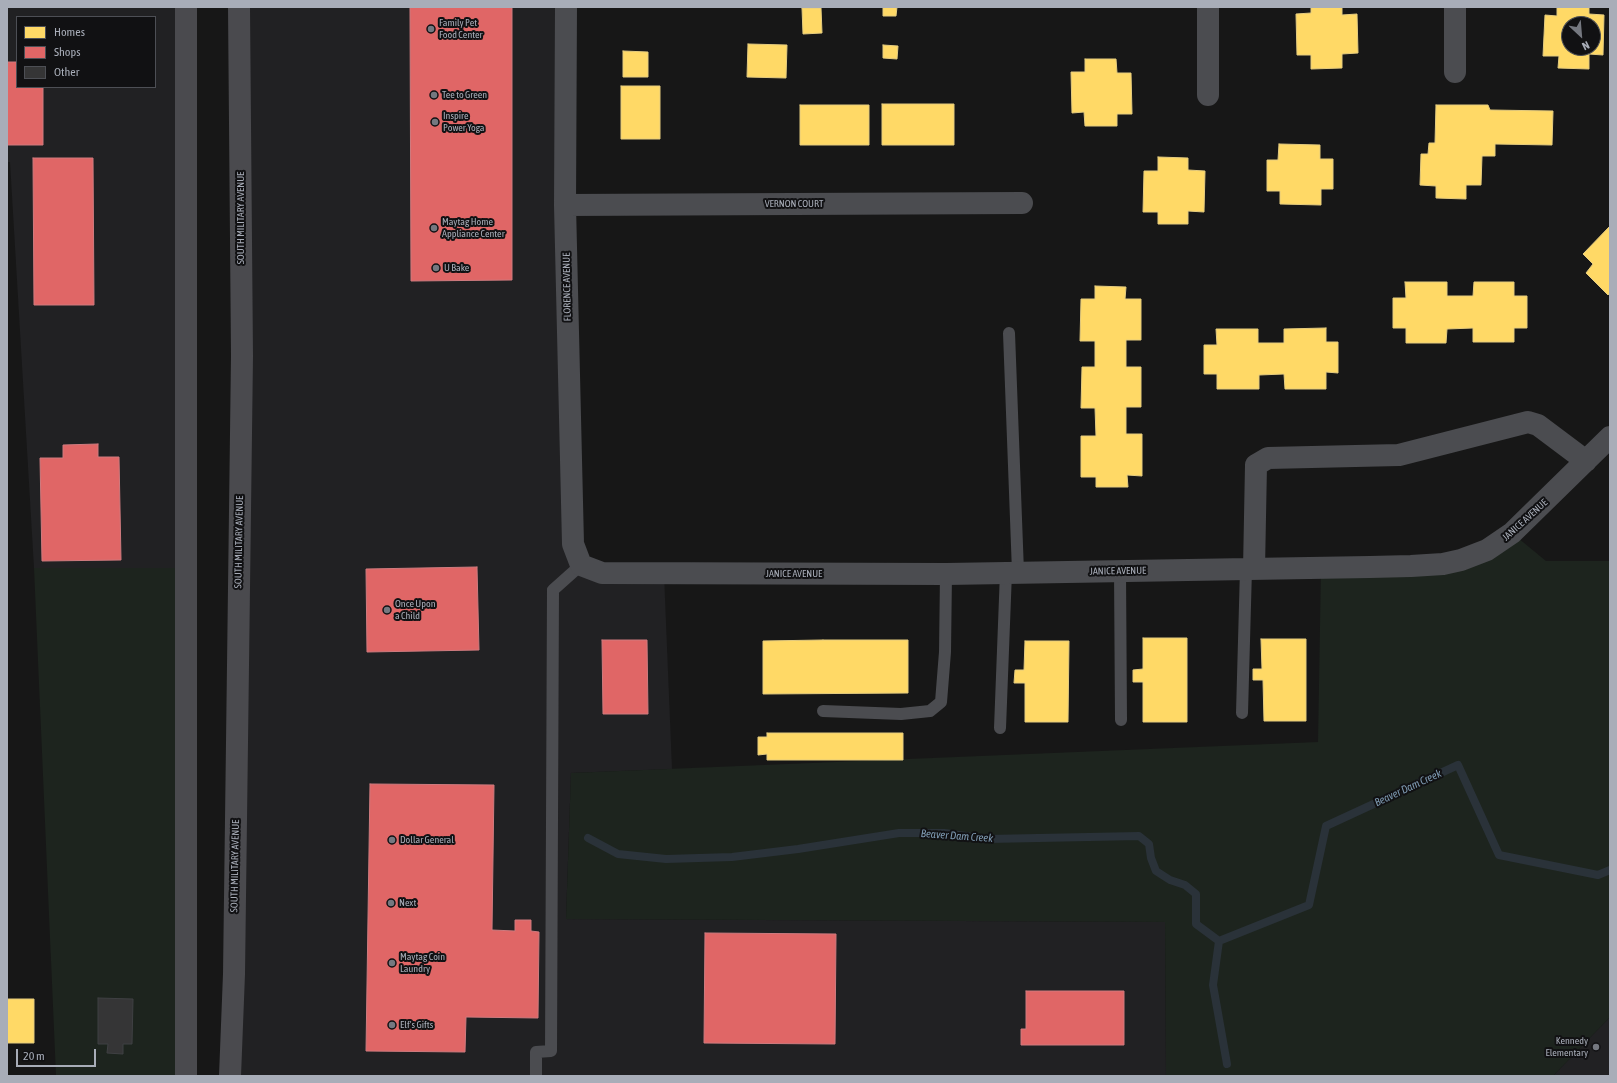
<!DOCTYPE html>
<style>
body{margin:0}
#map{position:relative;width:1617px;height:1083px;overflow:hidden;background:#171717;font-family:"Asap Condensed",sans-serif}
canvas{display:block}
.frame{position:absolute;inset:0;border:8px solid #a8adb8;pointer-events:none}
.legend{position:absolute;left:16px;top:16px;width:140px;height:72px;box-sizing:border-box;background:#111113;border:1px solid #4d4f55;margin:0;padding:5px 7px;list-style:none;font-size:12px;color:#a8adb8}
.legend li{display:flex;align-items:center;gap:8px;height:20px}
.legend b{width:20px;border:1px solid #4d4f55}
.north{position:absolute;left:1561px;top:16px;width:40px;height:40px;box-sizing:border-box;background:#111113;border:1px solid #4d4f55;border-radius:50%;rotate:154deg;font-size:11px;font-weight:700;line-height:16px;text-align:center;color:#a8adb8}
.north::after{content:'';display:block;margin:auto;width:14px;height:18px;background:#757880;clip-path:polygon(50% 0,100% 100%,50% 72%,0 100%)}
.scale{position:absolute;left:16px;top:1049px;width:80px;height:18px;box-sizing:border-box;border:2px solid #a8adb8;border-top:0;padding-left:5px;font-size:12px;line-height:14px;white-space:nowrap;color:#a8adb8;-webkit-text-stroke:3px #111113;paint-order:stroke}
</style>
<div id="map">
<canvas width="1617" height="1083"></canvas>
<div class="frame"></div>
<ul class="legend">
<li><b style="height:11px;background:#ffd966"></b>Homes</li>
<li><b style="height:11px;background:#e06666"></b>Shops</li>
<li><b style="height:11px;background:#353536"></b>Other</li>
</ul>
<div class="north">N</div>
<div class="scale">20 m</div>
</div>
<script>
const g = document.querySelector('canvas').getContext('2d');
g.lineJoin = 'round';
function fill(path, color) { g.fillStyle = color; g.fill(path, 'evenodd'); }
const poly = rows => new Path2D(rows.map(r => 'M' + r).join(''));
function stroke(path, color, width, dash) { g.strokeStyle = color; g.lineWidth = width; g.lineCap = dash ? 'butt' : 'round'; g.setLineDash(dash || []); g.stroke(path); }
function drawText(font, color, halo, rows, align = 'center') {
  g.font = font + ' "Asap Condensed",sans-serif'; g.lineWidth = 4; g.setLineDash([]); g.textBaseline = 'middle'; g.strokeStyle = halo; g.fillStyle = color; for (const [text, x, y, turn = 0] of rows) {
    g.save(); g.translate(x, y); g.rotate((+turn || 0) * Math.PI / 180); g.textAlign = isNaN(turn) ? turn : align; if (halo) g.strokeText(text, 0, 0); g.fillText(text, 0, 0); g.restore();
  }
}
const built = poly([
 [7,7,186,7,186,568,34,568,10,162,7,162],
 [17,17,155,17,155,87,17,87],
 [239,7,566,7,581,565,664,574,672,769,571,773,566,919,1165,922,1166,1076,230,1076],
 [1610,1017,1610,1076,1553,1076]
]);
const green = poly([
 [1512,533,1546,561,1610,561,1610,1017,1553,1076,1166,1076,1165,922,566,919,571,773,1318,742,1321,568,1411,566],
 [34,568,186,568,186,1076,56,1076]
]);
const homes = poly([
 [883,7,897,7,896,16,883,16,883,7],
 [1311,7,1342,7,1342,15,1357,14,1358,53,1342,54,1342,68,1311,69,1311,55,1297,55,1296,14,1311,13,1311,7],
 [1557,7,1589,7,1589,14,1604,15,1603,55,1589,54,1589,69,1558,68,1559,56,1543,56,1545,15,1557,16,1557,7],
 [1569,24,1593,24,1593,48,1569,48,1569,24],
 [802,8,821,8,822,33,803,34,802,8],
 [748,44,787,45,786,78,747,77,748,44],
 [883,45,898,46,897,59,883,58,883,45],
 [623,51,648,52,648,77,623,77,623,51],
 [1085,59,1116,59,1117,73,1131,73,1132,114,1117,114,1117,126,1085,126,1084,112,1072,113,1071,72,1085,72,1085,59],
 [621,86,660,86,660,139,621,139,621,86],
 [882,104,954,104,954,145,882,145,882,104],
 [800,105,869,105,869,145,800,145,800,105],
 [1436,105,1488,105,1490,110,1553,111,1552,145,1495,144,1495,156,1482,156,1481,185,1466,185,1466,199,1436,198,1436,186,1420,185,1421,154,1428,154,1429,143,1435,143,1436,105],
 [1279,144,1320,145,1320,159,1333,159,1333,189,1321,189,1321,205,1280,204,1280,191,1267,191,1267,160,1278,160,1279,144],
 [1158,157,1188,158,1188,170,1205,171,1204,212,1188,211,1188,224,1158,224,1158,212,1143,212,1144,171,1158,171,1158,157],
 [1610,226,1610,293,1608,295,1586,273,1593,264,1583,254,1610,226],
 [1405,282,1447,282,1447,296,1473,296,1474,282,1514,282,1514,296,1527,296,1527,328,1514,328,1514,342,1473,342,1473,328,1447,329,1446,343,1406,343,1406,328,1393,328,1393,298,1406,298,1405,282],
 [1095,286,1126,287,1125,299,1141,299,1141,340,1126,340,1126,367,1141,367,1141,407,1126,407,1126,434,1142,434,1142,476,1127,475,1128,487,1096,487,1096,477,1081,477,1081,436,1096,436,1095,408,1081,408,1082,367,1095,367,1095,341,1080,341,1081,299,1095,299,1095,286],
 [1326,328,1326,342,1338,342,1338,373,1326,372,1326,389,1285,389,1284,374,1259,375,1259,389,1217,389,1217,374,1204,374,1204,345,1217,345,1216,329,1258,329,1258,343,1284,343,1284,329,1326,328],
 [1143,638,1187,638,1187,722,1143,722,1143,682,1133,682,1133,670,1143,669,1143,638],
 [1261,639,1306,639,1306,721,1264,721,1263,680,1253,680,1253,669,1262,669,1261,639],
 [823,640,908,640,908,693,763,694,763,641,823,640],
 [1025,641,1069,641,1068,722,1025,722,1025,683,1014,683,1015,670,1024,670,1025,641],
 [767,733,903,733,903,760,767,760,767,754,758,755,758,737,767,737,767,733],
 [7,999,34,999,34,1043,7,1043,7,999]
]);
const shops = poly([
 [410,7,512,7,512,280,411,281,410,7],
 [7,62,17,62,17,87,43,87,43,145,7,145,7,62],
 [33,158,93,158,94,305,34,305,33,158],
 [98,444,98,457,119,457,121,560,42,561,40,458,63,458,63,445,98,444],
 [477,567,479,650,367,652,366,569,477,567],
 [602,640,647,640,648,714,603,714,602,640],
 [370,784,494,785,492,930,515,931,515,920,531,920,531,931,539,932,538,1018,466,1017,465,1052,366,1051,370,784],
 [705,933,836,934,835,1044,704,1043,705,933],
 [1026,991,1124,991,1124,1045,1021,1045,1021,1029,1026,1029,1026,991]
]);
const stream = poly([
 [588,838,618,854,666,859,732,857,798,849,899,833,944,833,988,839,1139,836,1149,844,1151,858,1156,871,1170,880,1185,885,1196,894,1196,924,1219,941,1213,985,1227,1064],
 [1219,941,1309,905,1326,826,1458,765,1499,855,1598,875,1610,870]
]);
const building = poly([
 [98,998,133,999,132,1044,123,1044,123,1054,107,1053,108,1044,98,1044,98,998]
]);
const lane = poly([
 [1009,333,1018,572],
 [1120,571,1121,720],
 [823,711,901,714,930,711,941,702,945,652,946,574],
 [1242,713,1246,569],
 [1000,728,1006,572],
 [536,1076,536,1052,551,1051,553,590,581,565]
]);
const street = poly([
 [566,7,565,205,573,544,581,565,602,573,946,574,1370,567,1411,566,1443,564,1461,560,1487,550,1512,533,1610,437],
 [1208,7,1208,95],
 [1455,72,1455,7],
 [565,205,1022,203],
 [1254,569,1256,465,1268,458,1399,455,1528,422,1538,425,1586,461]
]);
const secondary = poly([
 [186,1076,186,7],
 [230,1076,234,974,242,356,239,7]
]);
const markers = [
 [431,29,4,"#757880"],
 [434,95,4,"#757880"],
 [435,122,4,"#757880"],
 [434,228,4,"#757880"],
 [436,268,4,"#757880"],
 [387,610,4,"#757880"],
 [392,840,4,"#757880"],
 [391,903,4,"#757880"],
 [392,963,4,"#757880"],
 [392,1025,4,"#757880"],
 [1596,1047,4,"#757880"]
];
const poiNames = [
 ["Family Pet",439,23],
 ["Food Center",439,35],
 ["Tee to Green",442,95],
 ["Inspire",443,116],
 ["Power Yoga",443,128],
 ["Maytag Home",442,222],
 ["Appliance Center",442,234],
 ["U Bake",444,268],
 ["Once Upon",395,604],
 ["a Child",395,616],
 ["Dollar General",400,840],
 ["Next",399,903],
 ["Maytag Coin",400,957],
 ["Laundry",400,969],
 ["Elf's Gifts",400,1025],
 ["Kennedy",1588,1041,"right"],
 ["Elementary",1588,1053,"right"]
];
const streetNames = [
 ["VERNON COURT",794,204],
 ["SOUTH MILITARY AVENUE",241,218,-90],
 ["FLORENCE AVENUE",567,287,-91],
 ["JANICE AVENUE",1525,520,-42],
 ["SOUTH MILITARY AVENUE",239,542,-89],
 ["JANICE AVENUE",1118,571,-1],
 ["JANICE AVENUE",794,574],
 ["SOUTH MILITARY AVENUE",235,866,-89]
];
const waterNames = [
 ["Beaver Dam Creek",1408,788,-25],
 ["Beaver Dam Creek",957,836,4]
];
fill(built, '#212123');
fill(green, '#1d241e');
fill(homes, '#ffd966');
stroke(homes, '#e5cc7f', 1);
fill(shops, '#e06666');
stroke(shops, '#cf7b7f', 1);
stroke(stream, '#2a3239', 8);
fill(building, '#353536');
stroke(building, '#3f4043', 1);
stroke(lane, '#4b4c50', 12);
stroke(street, '#4b4c50', 22);
stroke(secondary, '#4a4a4e', 22);
for (const [x, y, r, color] of markers) { const dot = new Path2D(); dot.arc(x, y, r, 0, 2 * Math.PI); g.fillStyle = color; g.fill(dot); stroke(dot, '#111113', 1.5); }
drawText('10px', '#a8adb8', '#111113', poiNames, 'left');
drawText('10px', '#a8adb8', '#111113', streetNames);
drawText('italic 11px', '#7f9bb3', '#111113', waterNames);
</script>
